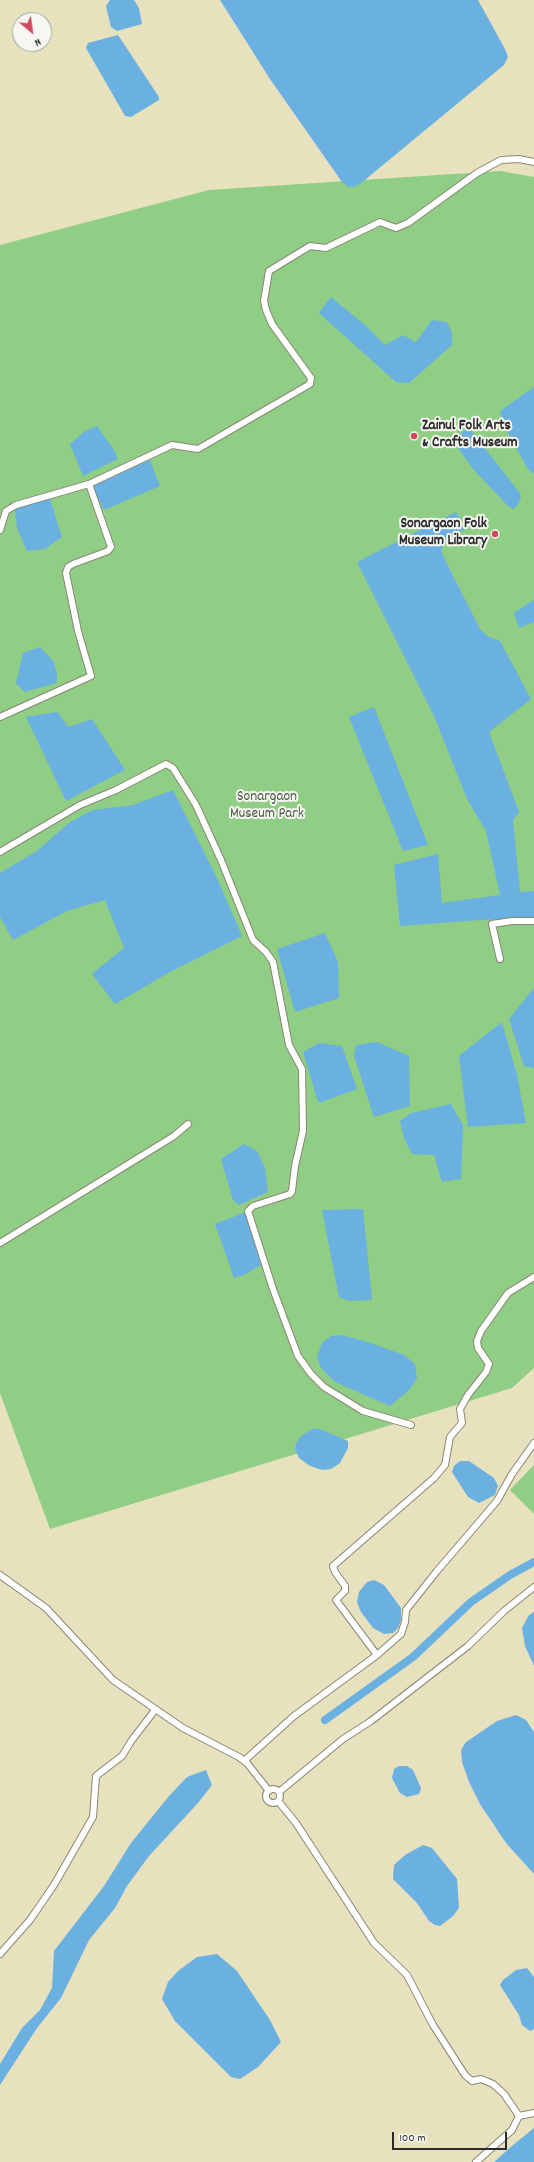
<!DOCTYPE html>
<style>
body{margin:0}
#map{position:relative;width:534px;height:2162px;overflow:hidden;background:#e8e1be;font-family:Dekko,sans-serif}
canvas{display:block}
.north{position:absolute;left:12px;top:12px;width:40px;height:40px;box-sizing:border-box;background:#f6f6f2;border:1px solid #a5a5a2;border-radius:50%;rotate:151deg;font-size:11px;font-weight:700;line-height:16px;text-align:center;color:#2b2b2b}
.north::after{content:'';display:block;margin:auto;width:14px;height:18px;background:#d1495b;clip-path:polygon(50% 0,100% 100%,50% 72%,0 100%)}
.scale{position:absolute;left:392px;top:2132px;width:115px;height:18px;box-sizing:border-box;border:2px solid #2b2b2b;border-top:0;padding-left:5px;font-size:12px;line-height:14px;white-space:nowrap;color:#2b2b2b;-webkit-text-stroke:3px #f6f6f2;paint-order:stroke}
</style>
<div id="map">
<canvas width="534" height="2162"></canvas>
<div class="north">N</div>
<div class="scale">100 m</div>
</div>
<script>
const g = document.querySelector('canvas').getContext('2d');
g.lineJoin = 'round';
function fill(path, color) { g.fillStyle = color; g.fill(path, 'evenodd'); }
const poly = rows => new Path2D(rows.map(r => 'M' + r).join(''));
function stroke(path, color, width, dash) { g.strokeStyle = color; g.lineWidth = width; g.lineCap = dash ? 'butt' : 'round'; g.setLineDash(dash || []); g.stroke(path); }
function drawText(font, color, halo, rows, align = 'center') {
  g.font = font + ' Dekko,sans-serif'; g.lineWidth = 4; g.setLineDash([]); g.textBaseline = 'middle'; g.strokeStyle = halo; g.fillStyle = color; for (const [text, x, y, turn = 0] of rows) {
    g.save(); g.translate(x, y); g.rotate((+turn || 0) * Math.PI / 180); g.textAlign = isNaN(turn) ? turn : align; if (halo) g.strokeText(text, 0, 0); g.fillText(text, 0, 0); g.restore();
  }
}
const green = poly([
 [500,171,534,177,534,1368,512,1388,50,1529,0,1393,0,245,209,190],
 [534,1465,534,1514,510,1490]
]);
const water = poly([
 [110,0,134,0,139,8,142,24,117,31,111,27,106,6],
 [220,0,478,0,505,49,508,57,504,65,360,184,354,187,349,187,342,182,270,79],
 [118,35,159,97,159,100,131,117,125,116,86,48,88,43],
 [331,297,366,326,385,345,403,335,416,342,432,320,447,322,452,332,452,345,409,383,396,382,319,313],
 [534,387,534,474,528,469,503,424,500,411],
 [97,426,114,450,118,459,83,476,70,444,84,432],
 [469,428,519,492,521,497,517,506,513,509,508,506,473,469,452,439],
 [150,460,160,486,104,510,92,486],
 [50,499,62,537,45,549,27,551,17,528,15,510,32,502],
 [456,512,465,530,449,535,441,550,444,558,480,629,487,636,500,641,531,699,489,732,519,812,513,820,520,892,534,891,534,918,480,920,400,926,394,865,438,854,442,903,500,895,486,831,467,799,434,716,357,562],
 [534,600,534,622,519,628,514,613],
 [40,647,54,662,57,675,57,683,24,692,16,683,23,653],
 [374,707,428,845,403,851,349,717],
 [57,712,69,727,92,719,125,770,66,801,26,717],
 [173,790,217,878,242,936,170,972,115,1004,92,974,124,948,105,900,67,911,13,940,0,917,0,873,37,851,70,822,93,810,133,805],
 [325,933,338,962,339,998,295,1012,277,949],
 [534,988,534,1068,524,1066,509,1019],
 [502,1022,517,1075,526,1123,468,1127,459,1056],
 [377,1042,409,1056,410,1106,374,1117,354,1056,356,1045],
 [319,1043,342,1046,357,1089,322,1102,318,1102,303,1052],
 [451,1104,463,1125,461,1179,442,1182,434,1155,412,1154,404,1138,400,1121,411,1113],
 [244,1144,257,1151,265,1168,268,1192,239,1205,233,1200,221,1159],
 [363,1209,372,1300,349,1301,339,1297,322,1210],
 [246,1212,264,1263,246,1274,234,1278,215,1224],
 [342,1335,368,1342,404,1355,415,1364,417,1378,409,1390,390,1406,335,1382,321,1368,317,1357,322,1343,331,1336],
 [312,1429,320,1429,348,1441,348,1448,340,1463,331,1469,322,1470,310,1466,299,1458,295,1449,296,1444,301,1436],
 [460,1461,469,1461,494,1478,498,1486,495,1495,479,1503,468,1497,452,1472,454,1466],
 [374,1580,384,1585,401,1608,401,1620,398,1628,393,1633,384,1634,373,1628,361,1612,357,1602,359,1592,367,1582],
 [534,1612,534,1666,525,1646,522,1628,529,1615],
 [516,1715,526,1720,534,1732,534,1874,506,1843,480,1804,469,1782,462,1762,461,1750,466,1742,497,1721],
 [399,1766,407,1766,413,1770,421,1788,419,1794,407,1797,400,1793,392,1778,394,1769],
 [206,1770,212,1785,198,1803,149,1856,127,1886,115,1908,89,1940,61,1998,37,2028,0,2085,0,2064,22,2028,40,2010,52,1988,54,1951,104,1886,131,1843,169,1796,187,1777],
 [423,1845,432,1848,457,1879,459,1908,453,1916,440,1926,435,1925,429,1921,417,1903,393,1879,394,1865,405,1855],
 [217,1954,237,1971,270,2020,281,2042,258,2067,240,2079,231,2077,175,2021,162,1999,168,1982,178,1971,197,1957],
 [527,1968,534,1977,534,2029,530,2031,522,2025,519,2015,500,1985,503,1980,516,1970],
 [534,2128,534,2162,494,2162,513,2145]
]);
const canal = poly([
 [325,1720,413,1657,471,1602,510,1575,534,1562]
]);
const street = poly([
 [0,530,6,511,16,505,89,484,172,445,198,449,310,384,311,378,272,324,266,310,264,301,269,271,310,246,326,248,380,222,396,228,408,223,477,173,501,160,519,159,534,162],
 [0,717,91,676,78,631,66,573,68,567,73,564,108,551,111,547,89,484],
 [0,852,80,805,116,790,166,764,173,768,196,805,221,860,253,940,266,952,273,962,289,1045,302,1069,303,1131,295,1166,292,1191,290,1194,253,1206,248,1211,273,1289,298,1356,311,1374,324,1387,363,1411,411,1425],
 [500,959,492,924,512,921,534,921],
 [0,1243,174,1136,188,1124],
 [0,1575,46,1608,113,1680,183,1728,239,1757,247,1763,269,1791],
 [377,1655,336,1600,345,1591,345,1586,335,1572,333,1566,434,1478,445,1465,450,1437,462,1423,460,1409,468,1395,486,1372,489,1364,478,1348,477,1341,481,1331,508,1293,534,1277],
 [244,1761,294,1716,377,1655,401,1634,405,1622,406,1610,437,1571,497,1501,512,1474,534,1443],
 '266 1796a7 7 0 1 1 14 0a7 7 0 1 1-14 0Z',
 [279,1792,343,1739,371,1721,468,1646,504,1611,534,1587],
 [278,1801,296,1823,374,1943,407,1975,433,2025,465,2075,472,2081,481,2079,493,2084,504,2094,519,2116],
 [0,1954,30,1920,54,1885,93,1817,96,1776,122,1756,132,1740,155,1710],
 [476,2162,512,2130,519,2116,534,2113]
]);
const markers = [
 [414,436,4,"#d1495b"],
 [495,534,4,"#d1495b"]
];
const poiNames = [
 ["Zainul Folk Arts",422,427],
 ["& Crafts Museum",422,444],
 ["Sonargaon Folk",487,525,"right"],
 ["Museum Library",487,542,"right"]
];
const parkNames = [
 ["Sonargaon",267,798],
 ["Museum Park",267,815]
];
fill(green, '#8fce84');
fill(water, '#6ab0e1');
stroke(canal, '#6ab0e1', 8);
stroke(street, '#8a8674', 8);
stroke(street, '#fff', 6);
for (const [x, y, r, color] of markers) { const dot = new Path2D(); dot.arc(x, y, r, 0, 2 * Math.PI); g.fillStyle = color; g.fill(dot); stroke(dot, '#f6f6f2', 1.5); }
drawText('bold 15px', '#2b2b2b', '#f6f6f2', poiNames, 'left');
drawText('15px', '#495c46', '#f6f6f2', parkNames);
</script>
